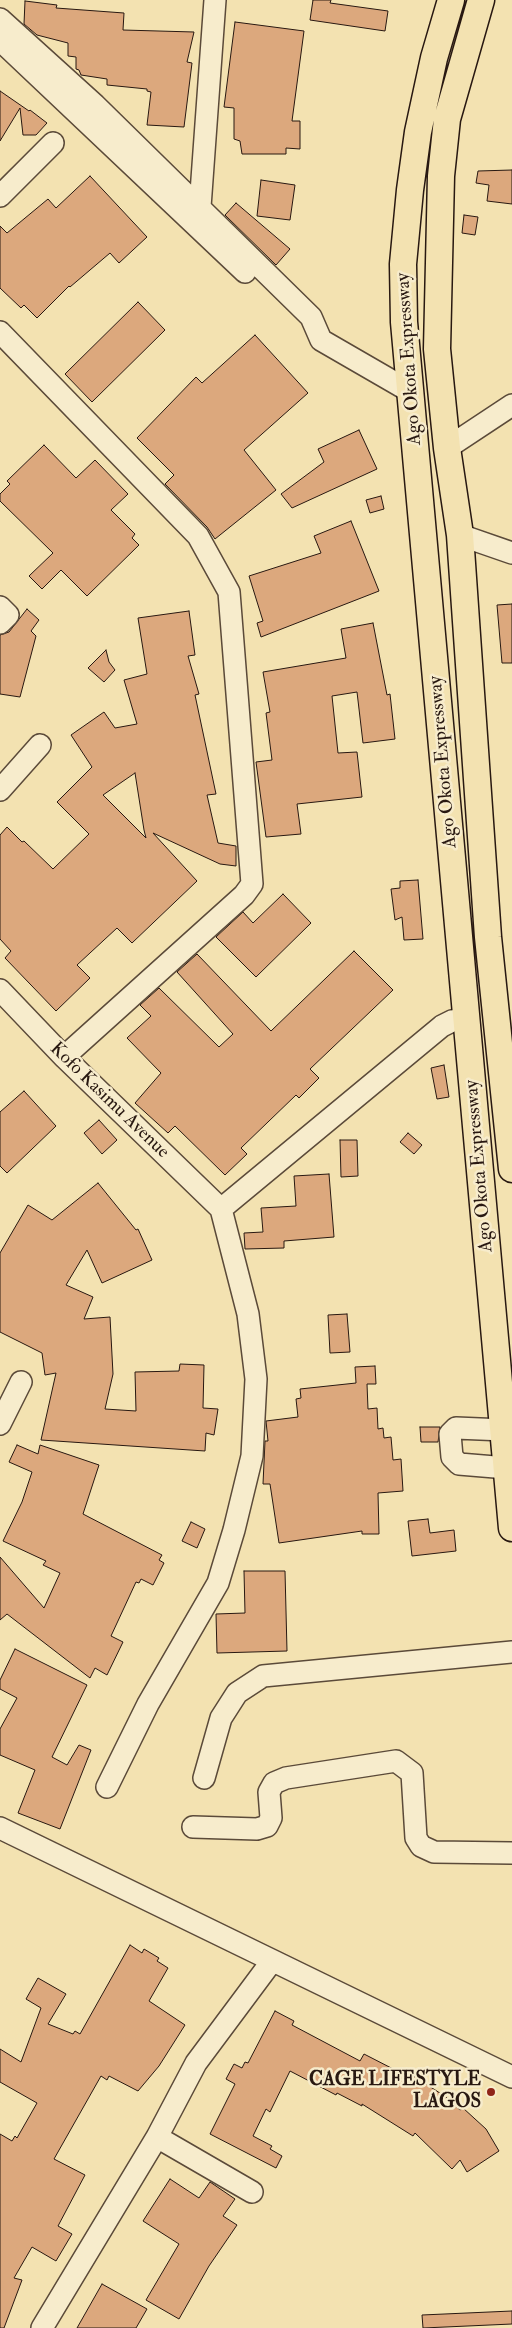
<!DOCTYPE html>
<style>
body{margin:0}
canvas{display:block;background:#f3e2b1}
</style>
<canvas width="512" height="2328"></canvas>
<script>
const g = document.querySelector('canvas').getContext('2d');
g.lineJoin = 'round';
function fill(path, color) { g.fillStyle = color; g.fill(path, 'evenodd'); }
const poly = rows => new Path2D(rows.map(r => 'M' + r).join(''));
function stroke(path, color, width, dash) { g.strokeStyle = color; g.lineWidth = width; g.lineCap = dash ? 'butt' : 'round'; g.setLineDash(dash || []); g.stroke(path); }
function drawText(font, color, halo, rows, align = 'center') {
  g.font = font + ' "IM FELL Double Pica",serif'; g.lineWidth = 5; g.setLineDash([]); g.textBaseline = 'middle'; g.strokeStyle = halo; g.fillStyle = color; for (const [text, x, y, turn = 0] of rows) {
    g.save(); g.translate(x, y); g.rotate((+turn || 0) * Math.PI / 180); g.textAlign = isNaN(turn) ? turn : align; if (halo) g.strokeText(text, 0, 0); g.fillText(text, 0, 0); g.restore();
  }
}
const building = poly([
 [313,0,331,0,330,3,388,11,385,31,310,20,313,0],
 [25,1,57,5,56,8,124,13,123,30,194,32,187,62,192,63,184,127,147,125,151,92,147,91,147,89,107,85,107,79,81,75,79,70,76,69,76,57,68,56,68,43,37,35,24,24,25,1],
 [235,22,304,31,292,121,300,121,300,149,286,148,286,154,242,154,240,141,234,139,234,108,224,107,235,22],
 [0,91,29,111,30,110,47,123,36,135,23,135,20,108,0,141,0,91],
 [512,170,512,204,487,201,489,185,476,183,478,171,512,170],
 [90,176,147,237,119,263,110,253,70,287,69,286,37,318,24,305,21,308,0,288,0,226,7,233,48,199,56,208,90,176],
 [261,180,295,185,290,220,257,216,261,180],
 [236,203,290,249,276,265,225,215,236,203],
 [464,215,478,217,475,235,462,233,464,215],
 [138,302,165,330,92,402,65,374,138,302],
 [255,335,308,393,244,450,276,490,215,539,207,527,165,484,174,475,137,438,196,377,202,383,255,335],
 [359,430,377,469,292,508,281,494,324,462,318,449,359,430],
 [44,445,76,478,95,460,128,494,111,510,135,534,132,538,139,545,87,596,61,570,42,589,29,576,53,553,0,501,0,494,10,484,7,481,44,445],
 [381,496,384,509,370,513,366,500,381,496],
 [351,521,379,591,261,637,257,623,263,621,249,576,321,553,314,536,351,521],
 [512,604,512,663,502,663,497,605,512,604],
 [27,609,39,620,31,631,36,636,20,697,0,694,0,635,9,632,27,609],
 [189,611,195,655,188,656,199,694,195,695,216,794,207,795,218,843,236,846,236,866,220,864,153,833,197,881,132,943,117,928,77,965,90,978,56,1011,5,958,11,951,0,939,0,835,7,827,22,842,24,841,53,869,89,834,57,802,92,767,71,735,104,712,115,728,137,724,124,680,147,674,138,618,189,611],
 [135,773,144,830,146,838,103,795,135,773],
 [373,623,387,695,390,694,395,739,363,743,357,692,332,696,338,753,357,752,362,797,297,804,301,834,266,837,256,762,272,760,266,713,270,712,263,672,346,658,341,629,373,623],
 [106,650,109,662,115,670,104,682,88,668,106,650],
 [418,880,423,939,404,940,402,917,395,920,391,889,400,888,400,881,418,880],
 [283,894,311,923,256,977,216,937,243,912,253,923,283,894],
 [354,951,393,990,310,1069,319,1078,299,1098,296,1095,241,1148,247,1154,225,1175,175,1126,168,1133,135,1103,161,1073,127,1038,151,1016,140,1005,159,988,219,1047,233,1034,177,972,197,954,271,1031,354,951],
 [444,1065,449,1097,437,1099,431,1068,444,1065],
 [24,1091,56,1126,7,1173,0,1166,0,1112,24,1091],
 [99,1120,117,1140,102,1154,84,1133,99,1120],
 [408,1133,422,1145,414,1154,400,1142,408,1133],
 [340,1140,357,1140,358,1176,341,1177,340,1140],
 [329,1174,334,1237,284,1241,284,1248,245,1249,244,1233,263,1232,261,1208,296,1206,294,1176,329,1174],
 [98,1183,136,1230,138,1229,152,1260,102,1283,87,1250,66,1285,93,1297,84,1319,110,1317,113,1374,105,1409,136,1411,135,1372,179,1371,180,1364,204,1365,203,1408,218,1409,214,1435,206,1433,205,1451,41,1440,56,1373,45,1375,42,1353,0,1332,0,1253,28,1205,52,1220,98,1183],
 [347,1314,350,1352,330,1353,328,1315,347,1314],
 [375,1366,376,1384,367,1384,368,1409,377,1408,378,1429,383,1428,384,1438,391,1437,393,1460,401,1459,403,1491,378,1493,379,1534,362,1534,362,1531,279,1543,270,1484,263,1484,265,1441,268,1441,266,1421,298,1417,296,1399,301,1398,300,1389,356,1383,355,1367,375,1366],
 [420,1427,440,1427,438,1442,421,1442,420,1427],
 [17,1445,38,1454,40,1445,99,1465,83,1514,162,1555,159,1560,164,1563,153,1585,141,1579,139,1583,136,1582,111,1636,123,1642,107,1675,95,1668,90,1678,7,1614,0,1620,0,1557,44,1608,60,1573,43,1565,46,1561,3,1541,22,1502,32,1472,9,1462,17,1445],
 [428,1519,430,1533,454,1530,456,1551,412,1556,408,1521,428,1519],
 [191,1522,205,1529,197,1548,182,1541,191,1522],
 [244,1571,285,1571,287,1651,217,1653,216,1614,245,1613,244,1571],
 [15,1649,87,1685,52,1757,67,1765,79,1745,91,1750,60,1829,18,1813,35,1770,0,1755,0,1729,17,1698,0,1689,0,1680,15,1649],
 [130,1945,142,1953,144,1949,159,1958,157,1961,168,1968,149,2001,185,2025,159,2066,138,2091,109,2076,107,2080,101,2076,54,2159,85,2175,58,2226,72,2234,56,2261,32,2247,14,2278,22,2280,4,2328,0,2328,0,2134,12,2141,15,2136,17,2138,37,2103,0,2082,0,2049,21,2062,41,2008,26,1999,38,1978,66,1994,48,2024,73,2034,75,2031,80,2034,130,1945],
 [275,2011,294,2021,292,2025,360,2061,364,2054,399,2072,401,2068,446,2097,460,2110,463,2108,486,2129,499,2151,467,2172,460,2160,452,2169,415,2133,413,2136,362,2104,362,2106,337,2093,336,2095,290,2071,270,2112,266,2109,253,2136,272,2146,270,2149,282,2156,276,2168,210,2134,235,2084,226,2079,234,2064,242,2068,245,2062,248,2063,275,2011],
 [170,2179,199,2198,210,2182,213,2184,235,2199,223,2216,237,2225,209,2266,179,2319,146,2300,179,2244,143,2221,170,2179],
 [102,2284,147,2309,136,2328,77,2328,102,2284],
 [512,2311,512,2324,423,2328,422,2315,512,2311]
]);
const minor = poly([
 [0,19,95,105,311,317,321,340,411,392],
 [0,40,245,272],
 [0,196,53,143],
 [194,214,200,207,215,0],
 [0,332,198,536,229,592,252,884,244,895,64,1057],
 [447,448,512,405],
 [460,535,512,553],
 [0,607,8,615,0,623],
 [0,790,40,745],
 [0,990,64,1057,221,1209],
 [0,1424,21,1382],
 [504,1430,456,1428,450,1434,452,1457,459,1464,507,1468],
 [204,1778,221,1718,237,1693,263,1676,512,1652],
 [107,1787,148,1704,218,1583,234,1530,252,1456,256,1379,248,1314,221,1209,442,1026,452,1021,467,1019],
 [193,1827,257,1829,267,1826,271,1818,269,1792,274,1783,286,1778,396,1761,412,1773,416,1838,421,1846,434,1852,512,1853],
 [0,1828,512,2077],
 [157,2137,252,2192],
 [42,2328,157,2137,196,2063,272,1961]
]);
const major = poly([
 [451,0,434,58,418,132,410,190,403,264,404,322,512,1528],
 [481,0,447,119,441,176,437,349,447,448,460,535,488,937,512,1169]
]);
const markers = [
 [491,2092,5,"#8f2418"]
];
const streetNames = [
 ["Ago Okota Expressway",410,359,-94],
 ["Ago Okota Expressway",444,762,-95],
 ["Kofo Kasimu Avenue",109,1101,44],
 ["Ago Okota Expressway",480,1166,-95]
];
const poiNames = [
 ["CAGE LIFESTYLE",481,2081],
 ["LAGOS",481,2103]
];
fill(building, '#dca87d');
stroke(building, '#281811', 1);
stroke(minor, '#5b4a39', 24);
stroke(major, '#281811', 29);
stroke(minor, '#f7eccc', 21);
stroke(major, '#f3e2b1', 26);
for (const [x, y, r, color] of markers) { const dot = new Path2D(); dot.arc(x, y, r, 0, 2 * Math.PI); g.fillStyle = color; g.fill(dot); stroke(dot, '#f7eccc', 2); }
drawText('19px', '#281811', '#f7eccc', streetNames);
drawText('bold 19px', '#281811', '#f7eccc', poiNames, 'right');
</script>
